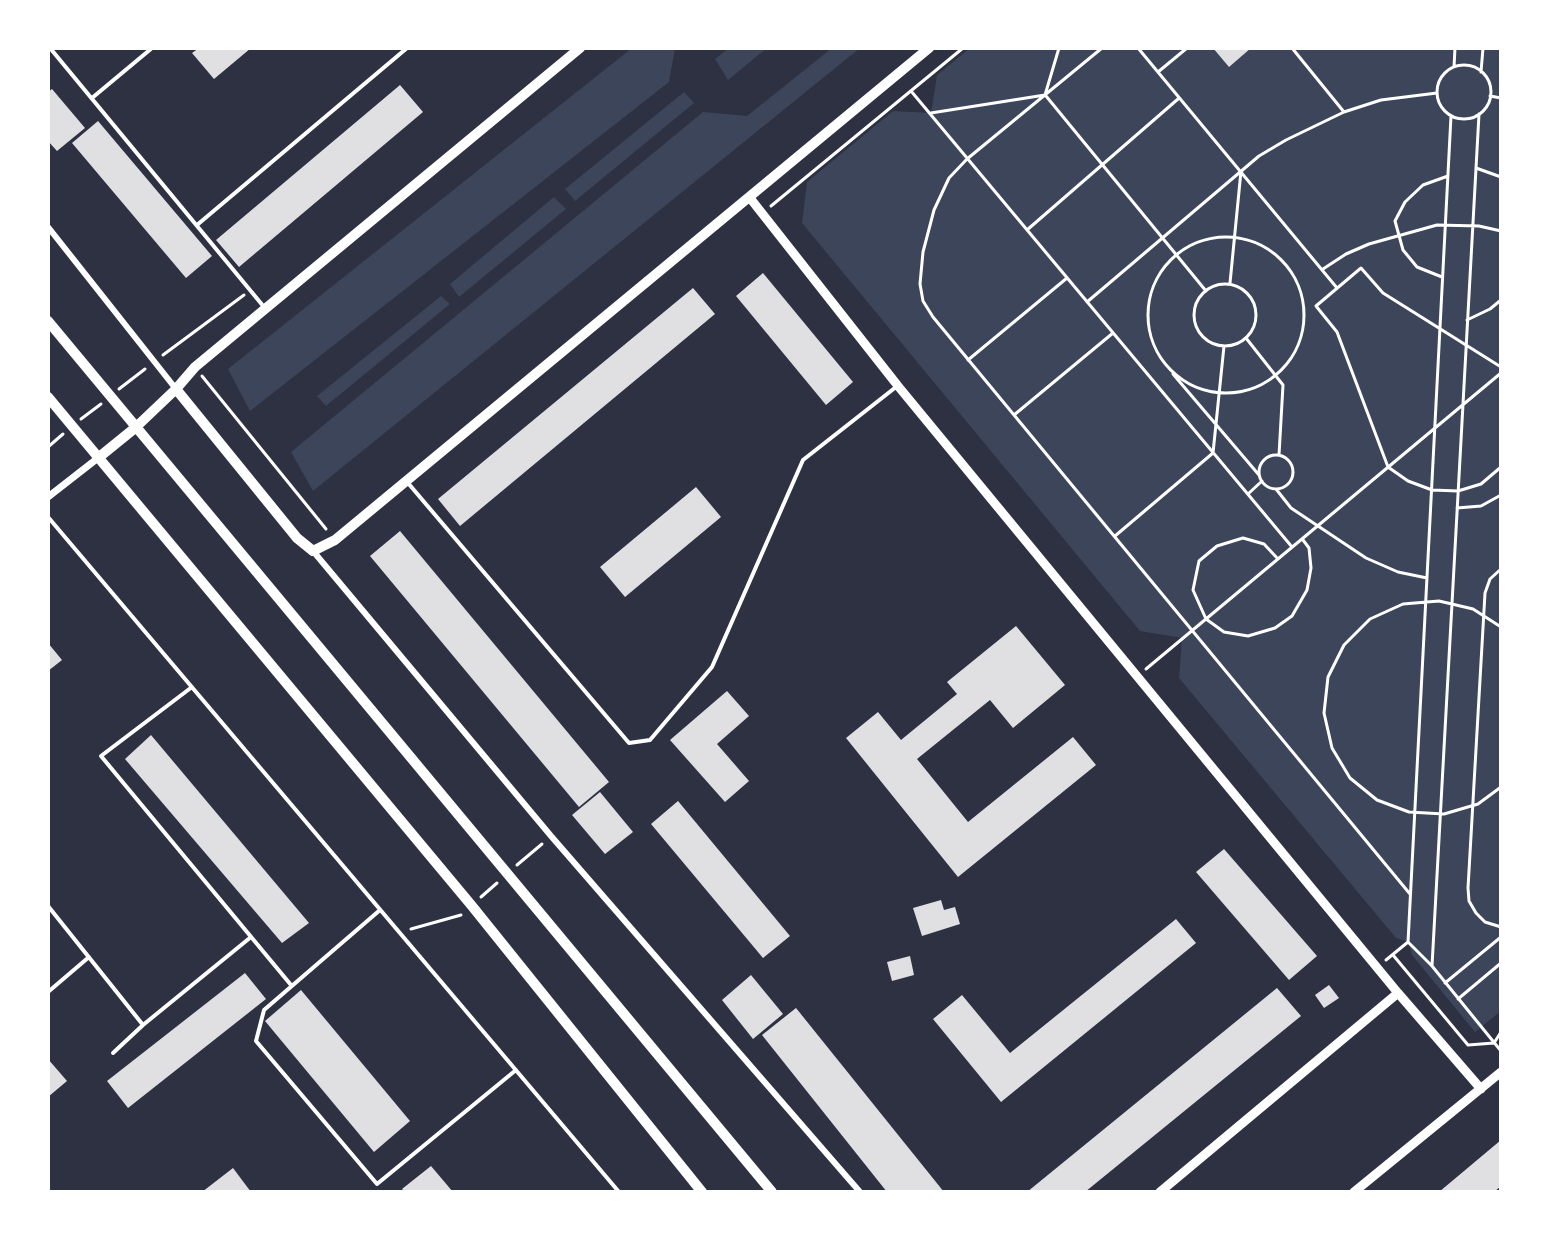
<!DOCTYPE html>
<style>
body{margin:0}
#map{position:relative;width:1549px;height:1240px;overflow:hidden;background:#2d3142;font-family:Literata,serif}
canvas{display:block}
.frame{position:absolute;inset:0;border:50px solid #fff;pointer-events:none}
</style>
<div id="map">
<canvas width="1549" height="1240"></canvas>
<div class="frame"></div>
</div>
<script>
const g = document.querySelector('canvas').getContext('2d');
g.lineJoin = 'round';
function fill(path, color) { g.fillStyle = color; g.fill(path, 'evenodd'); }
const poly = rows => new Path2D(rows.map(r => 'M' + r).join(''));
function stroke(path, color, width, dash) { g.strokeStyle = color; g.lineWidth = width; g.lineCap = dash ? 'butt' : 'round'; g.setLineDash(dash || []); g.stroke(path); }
const green = poly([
 [632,48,675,48,669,82,250,411,228,369],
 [729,48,767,48,728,80,715,59],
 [832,48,860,48,313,491,291,452,703,112,747,116],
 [970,48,1501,48,1501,1011,1475,1032,1412,955,1408,942,1396,938,1179,678,1182,638,1140,631,802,223,807,182,893,111,931,113,937,75],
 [684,92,694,103,575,201,565,189],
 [554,197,566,209,459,297,450,284],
 [441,296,450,304,326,406,317,396]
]);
const building = poly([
 [199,48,251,48,214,79,192,53],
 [1213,48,1251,48,1229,67],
 [400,85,423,112,239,267,216,240],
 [52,89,85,128,57,151,48,141,48,92],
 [98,121,212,256,186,278,72,143],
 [763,273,853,382,826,405,736,296],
 [693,288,715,314,460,526,438,499],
 [696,487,721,517,625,597,600,567],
 [400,531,609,782,579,807,370,556],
 [1016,626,1065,685,1013,728,990,700,917,759,968,822,1073,737,1096,765,958,877,846,738,878,712,901,740,957,694,947,682],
 [48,643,62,660,48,671],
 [727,691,749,716,717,744,749,781,725,802,670,740],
 [151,735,309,923,282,943,125,759],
 [600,792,633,832,605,854,572,815],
 [678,801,790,936,763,958,651,824],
 [1224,849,1317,956,1289,980,1196,872],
 [941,900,944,910,955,907,960,924,922,936,913,908],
 [1176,919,1196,943,1001,1102,933,1019,962,995,1010,1053],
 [910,956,914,975,892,981,887,962],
 [245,973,266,999,128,1108,107,1081],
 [751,975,783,1014,753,1039,722,1000],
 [1329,985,1339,998,1324,1008,1315,995],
 [1277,988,1301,1016,1085,1192,1027,1192],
 [301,990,410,1121,374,1152,265,1021],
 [796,1008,944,1192,887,1192,762,1035],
 [48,1059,67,1081,48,1097],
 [1501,1140,1501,1186,1494,1192,1439,1192],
 [431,1166,453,1192,405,1192,402,1189],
 [233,1168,251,1192,202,1192]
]);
const path = poly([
 [1102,48,967,159,949,178,934,210,923,252,920,284,923,301,933,317,1410,894],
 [1138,48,1337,288],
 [1292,48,1344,112],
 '1437 92a27 27 0 1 1 54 0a27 27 0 1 1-54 0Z',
 [1454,67,1455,48],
 [1158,72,1187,48],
 [1481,72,1483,48],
 [911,91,1292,547],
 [1046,96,1206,291],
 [1490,96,1501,98],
 [931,113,1045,95,1059,48],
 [1476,168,1501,177],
 [771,206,963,48],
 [1027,230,1178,99],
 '1148 315a78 78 0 1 1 156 0a78 78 0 1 1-156 0Z',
 [1323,269,1346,254,1369,244,1437,225,1479,226,1501,231],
 [1442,277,1417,267,1403,250,1395,221,1405,202,1423,185,1448,176],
 [1230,283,1241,171],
 '1194 315a31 31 0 1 1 62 0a31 31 0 1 1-62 0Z',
 [1087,302,1259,156,1286,140,1344,112,1381,100,1437,93],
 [1467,320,1490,309,1501,300],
 [1246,338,1283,385,1279,455],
 [163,355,244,295],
 [968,360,1067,278],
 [1501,367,1383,293,1361,268,1316,306,1337,332,1388,467,1408,481,1432,490,1458,491,1481,484,1501,467],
 [1173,374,1259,475],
 [202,376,326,529],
 [119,389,145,369],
 [1014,415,1113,333],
 [81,419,101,404],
 [48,447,63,434],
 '1259 472a17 17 0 1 1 34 0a17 17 0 1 1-34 0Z',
 [1276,489,1291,508,1366,558,1398,572,1427,578],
 [1248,494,1262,481],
 [1457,508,1481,506,1501,495],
 [1115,536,1213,453,1224,346],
 [1278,559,1264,544,1243,538,1217,546,1199,561,1193,590,1206,619,1224,632,1248,636,1275,628,1292,616,1307,590,1311,568,1309,548,1303,540],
 [1501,569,1490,579,1485,593,1468,888,1469,901,1476,913,1485,922,1501,927],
 [1501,627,1473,609,1439,601,1403,604,1370,619,1344,645,1328,677,1324,713,1332,748,1350,778,1377,800,1409,812,1444,814,1478,804,1501,787],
 [1146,669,1501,373],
 [517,865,542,844],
 [481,897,497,883],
 [411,929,461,915],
 [1408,942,1451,116],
 [1393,955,1468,1045,1494,1043,1501,1032],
 [1386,960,1408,942,1432,966,1501,1051],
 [1432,966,1479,114],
 [1445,983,1501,937],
 [1458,999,1501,963]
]);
const service = poly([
 [50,48,264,307],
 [92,98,152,48],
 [197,225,407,48],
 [408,483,629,743,650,740,712,667,803,460,896,387],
 [48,517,619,1192],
 [192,687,101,756,291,985],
 [48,906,143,1025,251,937],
 [380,910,264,1010,256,1041,377,1184,516,1070],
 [48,992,89,957],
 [113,1053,143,1025]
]);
const pedestrian = poly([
 [48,227,176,389],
 [313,551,551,836,860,1192]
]);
const minor = poly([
 [48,497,98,458]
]);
const tertiary = poly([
 [750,198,898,386,1398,993,1481,1089],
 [1160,1192,1398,993],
 [1354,1192,1501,1072]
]);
const secondary = poly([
 [48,321,772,1192],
 [176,389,297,538,313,551,335,540,929,48],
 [48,397,472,906,702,1192],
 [98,458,135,428,176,389,195,367,580,48]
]);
fill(green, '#3c4559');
fill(building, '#e0e0e3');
stroke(path, '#fff', 3);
stroke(service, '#fff', 4);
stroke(pedestrian, '#fff', 6);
stroke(minor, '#fff', 7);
stroke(tertiary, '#fff', 9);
stroke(secondary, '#fff', 10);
</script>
